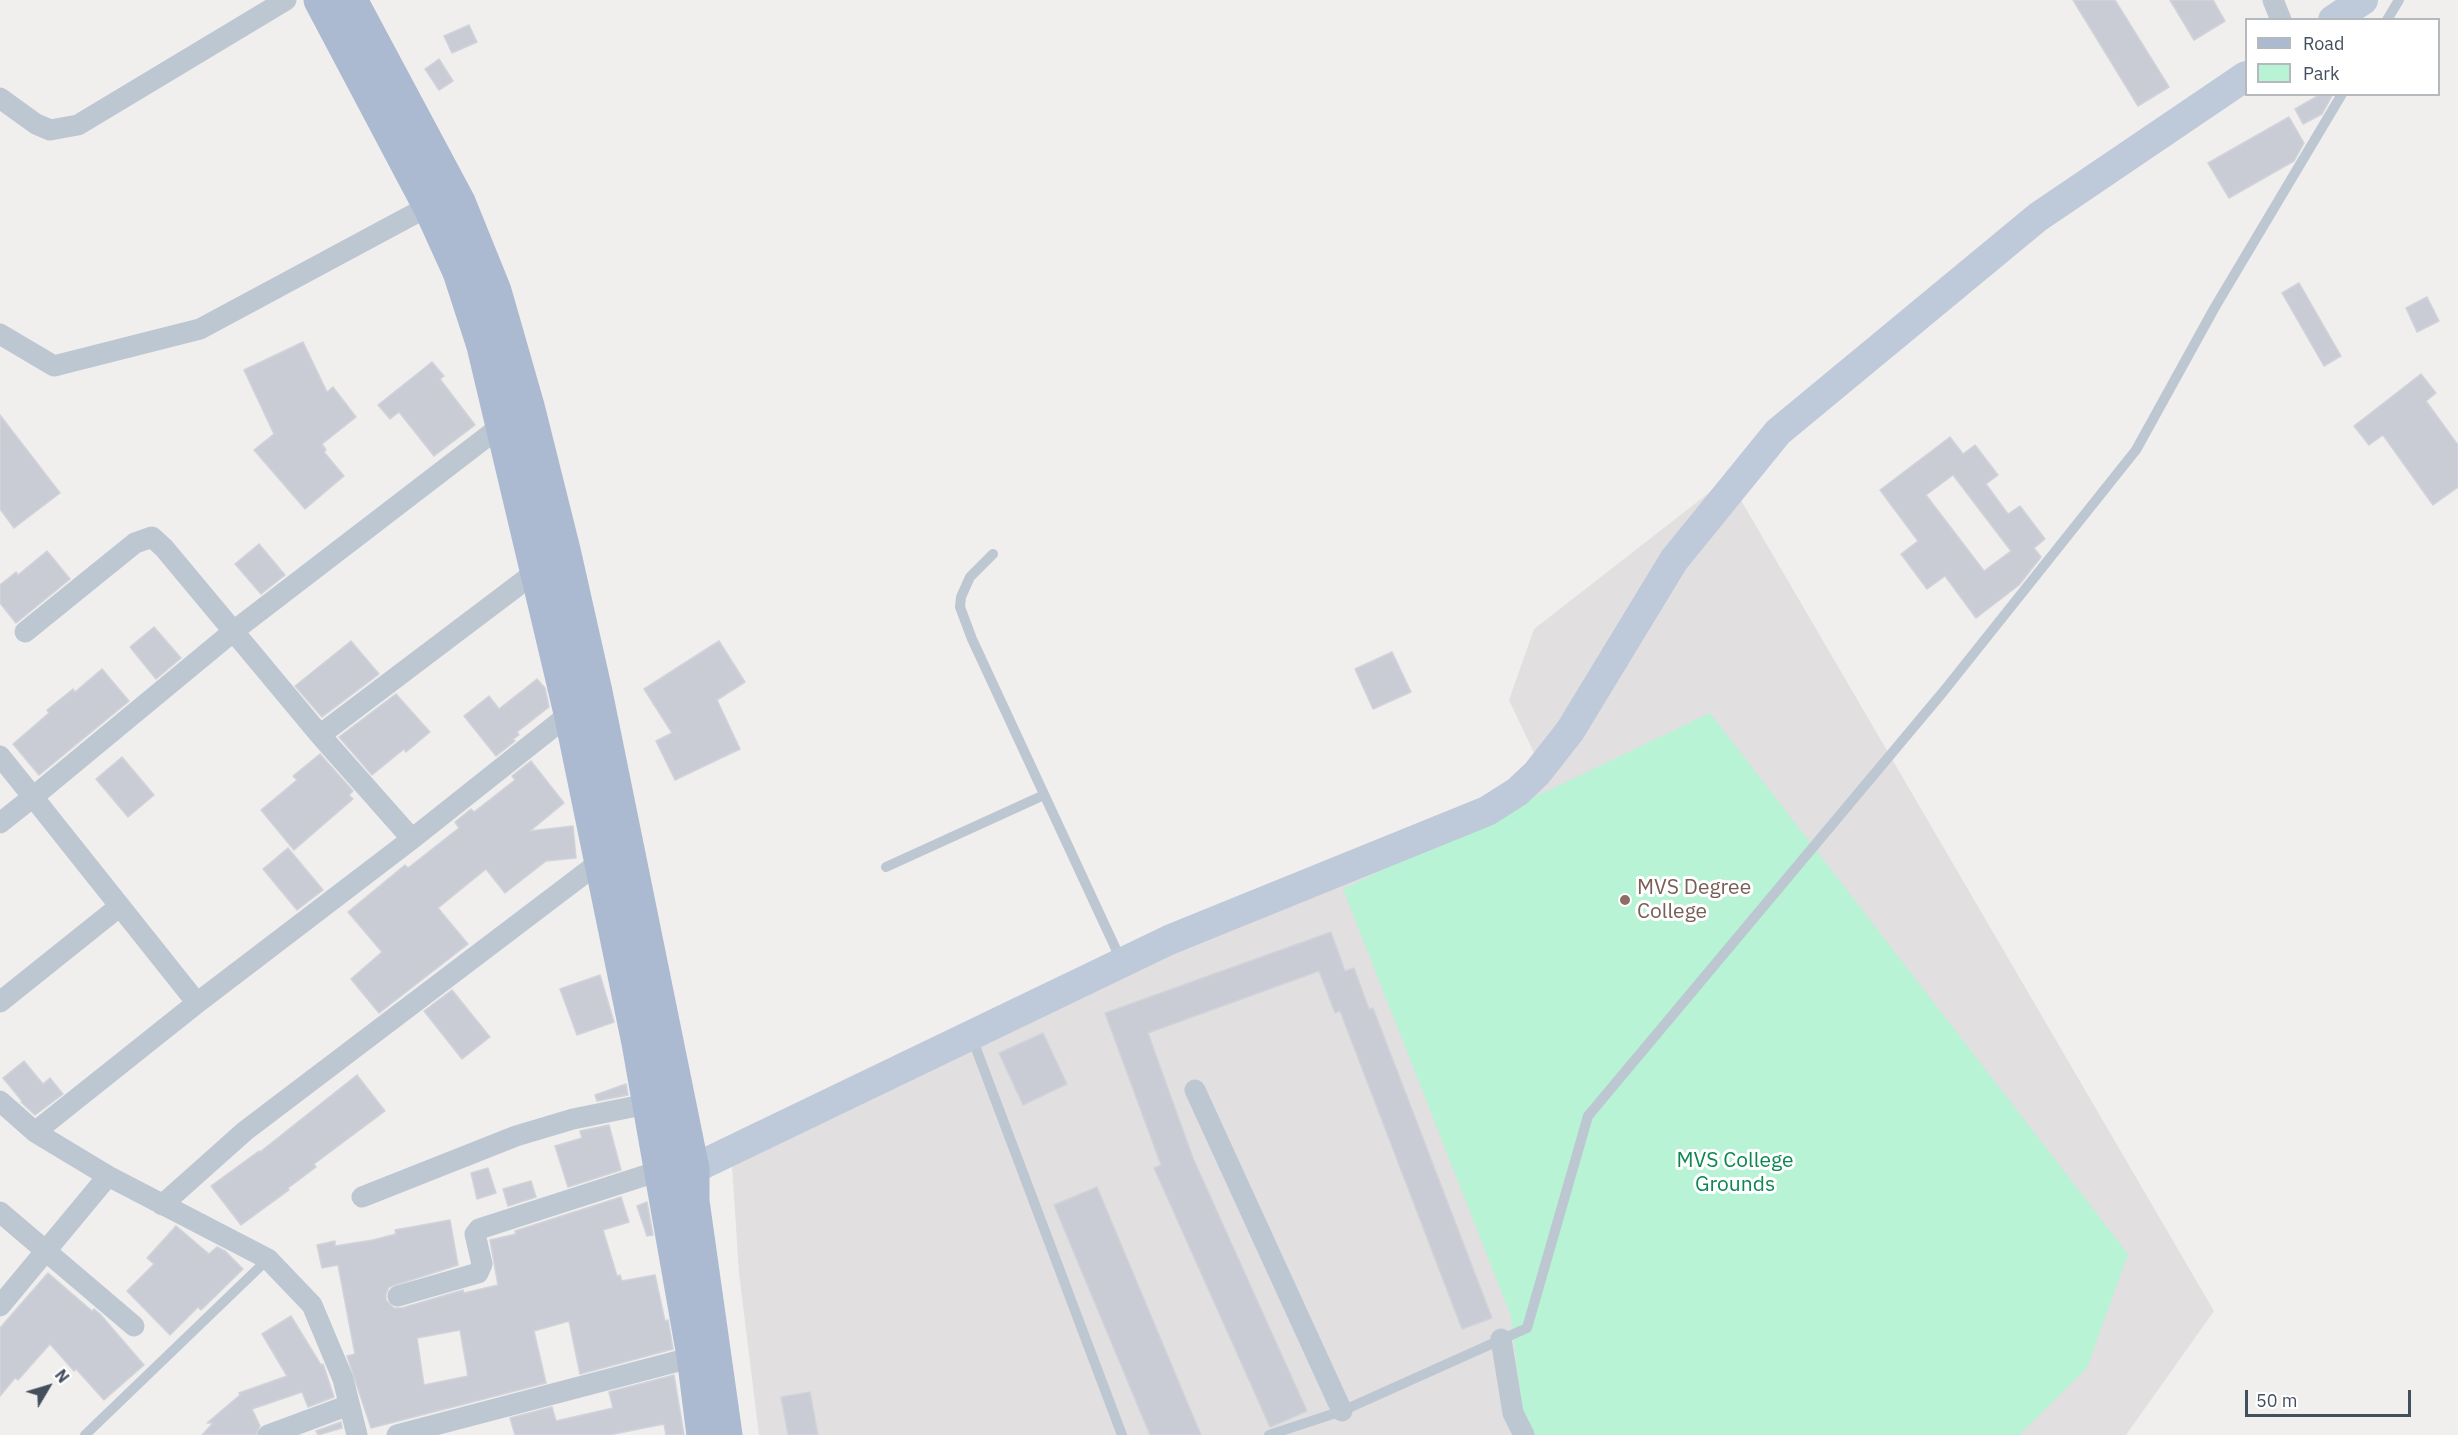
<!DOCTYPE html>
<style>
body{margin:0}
#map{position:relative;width:2458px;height:1435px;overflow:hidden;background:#f1eeee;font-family:"IBM Plex Sans",sans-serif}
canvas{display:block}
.legend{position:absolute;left:2245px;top:18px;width:195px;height:78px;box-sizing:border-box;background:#fff;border:2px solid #b4b9be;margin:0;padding:8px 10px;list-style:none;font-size:18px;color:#444f5d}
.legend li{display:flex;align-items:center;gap:12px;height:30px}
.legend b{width:30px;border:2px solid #b4b9be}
.north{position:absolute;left:18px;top:1357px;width:60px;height:60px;-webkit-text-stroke:4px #fff;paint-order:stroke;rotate:52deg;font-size:16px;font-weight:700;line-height:24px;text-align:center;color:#444f5d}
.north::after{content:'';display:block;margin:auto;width:21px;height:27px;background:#444f5d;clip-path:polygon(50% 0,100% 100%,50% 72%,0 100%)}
.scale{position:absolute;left:2245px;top:1390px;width:166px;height:27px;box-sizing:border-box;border:3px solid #444f5d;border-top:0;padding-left:8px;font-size:18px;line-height:21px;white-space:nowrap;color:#444f5d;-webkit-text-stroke:4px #fff;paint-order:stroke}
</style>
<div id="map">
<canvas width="2458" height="1435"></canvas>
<ul class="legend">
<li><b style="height:8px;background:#abbad0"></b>Road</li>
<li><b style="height:16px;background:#b7f3d4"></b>Park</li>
</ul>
<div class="north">N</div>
<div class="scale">50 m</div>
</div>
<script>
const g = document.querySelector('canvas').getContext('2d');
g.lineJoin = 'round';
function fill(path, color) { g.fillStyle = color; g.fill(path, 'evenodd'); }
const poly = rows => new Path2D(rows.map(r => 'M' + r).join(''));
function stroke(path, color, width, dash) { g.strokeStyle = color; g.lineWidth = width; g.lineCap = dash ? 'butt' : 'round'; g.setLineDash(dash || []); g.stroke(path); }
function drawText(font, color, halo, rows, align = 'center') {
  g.font = font + ' "IBM Plex Sans",sans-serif'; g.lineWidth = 6; g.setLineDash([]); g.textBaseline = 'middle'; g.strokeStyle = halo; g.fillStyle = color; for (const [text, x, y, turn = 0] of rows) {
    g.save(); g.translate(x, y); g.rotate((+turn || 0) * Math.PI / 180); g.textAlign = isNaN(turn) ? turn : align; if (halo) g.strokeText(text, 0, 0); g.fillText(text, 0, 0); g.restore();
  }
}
const education = poly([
 [1728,478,2214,1311,2126,1435,759,1435,739,1273,731,1150,1544,774,1509,700,1534,629]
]);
const green = poly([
 [1710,713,2128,1254,2087,1368,2019,1435,1528,1435,1523,1416,1511,1316,1343,889]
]);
const building = poly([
 [2073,0,2115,0,2169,87,2138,106,2073,0],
 [2170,0,2213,0,2225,21,2194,40,2170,0],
 [469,25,477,42,452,53,444,36,469,25],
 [439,59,453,81,439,90,425,69,439,59],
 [2321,94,2333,94,2322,114,2303,124,2295,109,2321,94],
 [2289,117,2304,143,2294,161,2229,198,2208,163,2289,117],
 [2299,283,2341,356,2324,366,2282,293,2299,283],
 [2427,297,2439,321,2417,332,2406,308,2427,297],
 [303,342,327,392,333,387,356,417,322,444,326,450,324,452,344,476,305,509,254,450,274,434,244,370,303,342],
 [432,362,444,376,440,379,475,425,434,456,399,412,390,419,378,405,432,362],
 [2421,374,2436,393,2426,401,2458,445,2458,487,2433,505,2383,435,2369,445,2354,426,2421,374],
 [0,415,60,493,14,528,0,509,0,415],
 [1950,437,1963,454,1975,445,1998,475,1986,484,2008,514,2020,506,2045,539,2034,548,2041,557,2019,585,1976,618,1945,576,1927,589,1901,554,1918,541,1880,490,1950,437],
 [1953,475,2011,551,1984,571,1926,495,1953,475],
 [259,544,285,575,261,594,235,564,259,544],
 [47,551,70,579,16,623,0,603,0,585,16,572,18,575,47,551],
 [154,627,181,658,156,679,130,647,154,627],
 [351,641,379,674,322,717,295,686,351,641],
 [719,641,745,682,717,700,740,749,675,780,656,741,672,733,644,689,719,641],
 [1392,652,1411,692,1373,709,1355,669,1392,652],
 [102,669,129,701,39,775,13,744,49,713,47,710,73,689,75,692,102,669],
 [537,679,545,688,549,707,517,732,519,735,513,739,515,741,496,756,464,716,489,696,499,709,537,679],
 [396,694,430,732,406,752,404,749,372,775,339,737,396,694],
 [320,754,353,791,349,795,353,799,294,850,261,810,297,780,293,776,320,754],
 [122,757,154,795,128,817,96,779,122,757],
 [531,761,564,803,530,831,573,826,576,858,546,861,505,893,486,869,438,908,468,944,379,1013,351,979,382,952,348,912,405,865,408,868,459,828,455,822,471,809,474,812,515,780,512,776,531,761],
 [288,848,323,890,297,910,263,869,288,848],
 [1331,932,1345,971,1354,968,1369,1009,1373,1008,1492,1318,1462,1329,1340,1011,1335,1013,1319,971,1148,1033,1193,1158,1307,1411,1270,1427,1154,1168,1161,1165,1105,1013,1331,932],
 [600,975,614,1022,577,1035,560,989,600,975],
 [452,990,490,1037,462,1059,424,1011,452,990],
 [1043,1033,1067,1084,1023,1105,999,1053,1043,1033],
 [24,1061,43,1084,50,1078,63,1094,35,1115,21,1102,22,1101,3,1078,24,1061],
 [357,1075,385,1111,314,1164,316,1167,288,1188,289,1190,241,1225,211,1186,259,1151,260,1152,357,1075],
 [626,1084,628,1095,597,1101,595,1095,626,1084],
 [609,1125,621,1170,568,1187,555,1146,582,1138,580,1131,609,1125],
 [488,1168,496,1193,477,1199,471,1173,488,1168],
 [531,1181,536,1197,508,1206,503,1189,531,1181],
 [1097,1187,1201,1435,1150,1435,1054,1205,1097,1187],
 [621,1197,629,1222,603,1230,617,1276,620,1275,622,1281,655,1275,665,1321,668,1320,673,1349,580,1374,569,1321,534,1331,546,1383,371,1428,347,1356,355,1354,338,1265,322,1268,317,1245,335,1241,335,1246,373,1240,396,1234,395,1230,450,1220,458,1265,389,1287,386,1294,386,1300,394,1308,402,1308,463,1290,464,1293,498,1285,490,1240,516,1234,515,1231,621,1197],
 [460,1330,468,1376,424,1385,417,1338,460,1330],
 [647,1202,653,1235,647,1236,637,1206,647,1202],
 [176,1226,209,1254,217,1247,225,1251,243,1269,201,1310,198,1307,170,1335,127,1291,154,1264,147,1258,176,1226],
 [48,1273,92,1311,94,1309,100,1314,144,1365,104,1400,76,1369,74,1371,50,1344,18,1380,15,1378,0,1396,0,1328,48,1273],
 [291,1316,321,1365,323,1364,334,1397,308,1407,302,1392,252,1409,260,1426,256,1435,202,1435,213,1423,207,1423,240,1395,239,1393,287,1376,262,1334,291,1316],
 [674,1375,684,1435,666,1435,664,1424,609,1435,515,1435,510,1418,552,1407,556,1421,613,1408,609,1392,674,1375],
 [810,1392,818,1435,788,1435,781,1397,810,1392],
 [341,1422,342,1428,318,1435,316,1431,341,1422]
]);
const lane = poly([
 [2387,20,2399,0],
 [993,554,970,577,961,597,960,607,972,639,1121,960],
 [886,867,1044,795],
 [972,1038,1122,1435],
 [85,1435,268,1259],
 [1269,1435,1342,1411,1527,1328,1588,1116,1943,692,2136,450,2215,307,2342,94]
]);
const street = poly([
 [2273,0,2281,20],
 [0,98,36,124,50,130,78,125,286,0],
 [0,334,54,366,200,329,429,206,441,205],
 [25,632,135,543,152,537,164,548,320,735,412,839],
 [320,735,537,571],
 [0,756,33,797,0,823],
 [0,1002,120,906],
 [197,1003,33,797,235,630,510,419],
 [1195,1090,1342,1411],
 [0,1101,35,1132],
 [362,1197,516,1136,573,1119,647,1104],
 [162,1205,245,1131,601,861],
 [0,1212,134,1326],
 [398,1296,478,1273,482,1264,475,1234,479,1229,659,1171],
 [0,1306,108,1176],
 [1501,1339,1513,1413,1524,1435],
 [268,1435,349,1405],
 [357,1435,343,1379,312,1305,268,1259,108,1176,35,1132,197,1003,412,839,577,708],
 [397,1435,705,1354]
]);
const secondary = poly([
 [2333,20,2363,0],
 [670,1170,693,1169,1169,940,1487,811,1517,792,1537,773,1570,731,1674,560,1778,432,2038,217,2246,76]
]);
const primary = poly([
 [320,0,429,206,459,272,483,346,570,713,638,1043,693,1356,703,1435],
 [351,0,459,202,495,291,528,406,564,550,596,692,693,1169,693,1201,726,1435]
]);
const markers = [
 [1625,900,6,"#8d6e63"]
];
const educationNames = [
 ["MVS Degree",1637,888],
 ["College",1637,912]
];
const parkNames = [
 ["MVS College",1735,1161],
 ["Grounds",1735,1185]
];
fill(education, '#e2dfe0');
fill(green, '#b7f3d4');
fill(building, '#c9ccd4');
stroke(building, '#d1d3da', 1.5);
stroke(lane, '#bdc7d2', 10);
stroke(street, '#bdc7d2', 21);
stroke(secondary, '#bec9d9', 30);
stroke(primary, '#abbad0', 33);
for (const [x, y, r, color] of markers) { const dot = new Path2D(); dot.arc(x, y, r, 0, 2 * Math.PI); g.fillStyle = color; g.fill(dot); stroke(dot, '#fff', 2); }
drawText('21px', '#785e54', '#fff', educationNames, 'left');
drawText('21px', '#0d8654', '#fff', parkNames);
</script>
